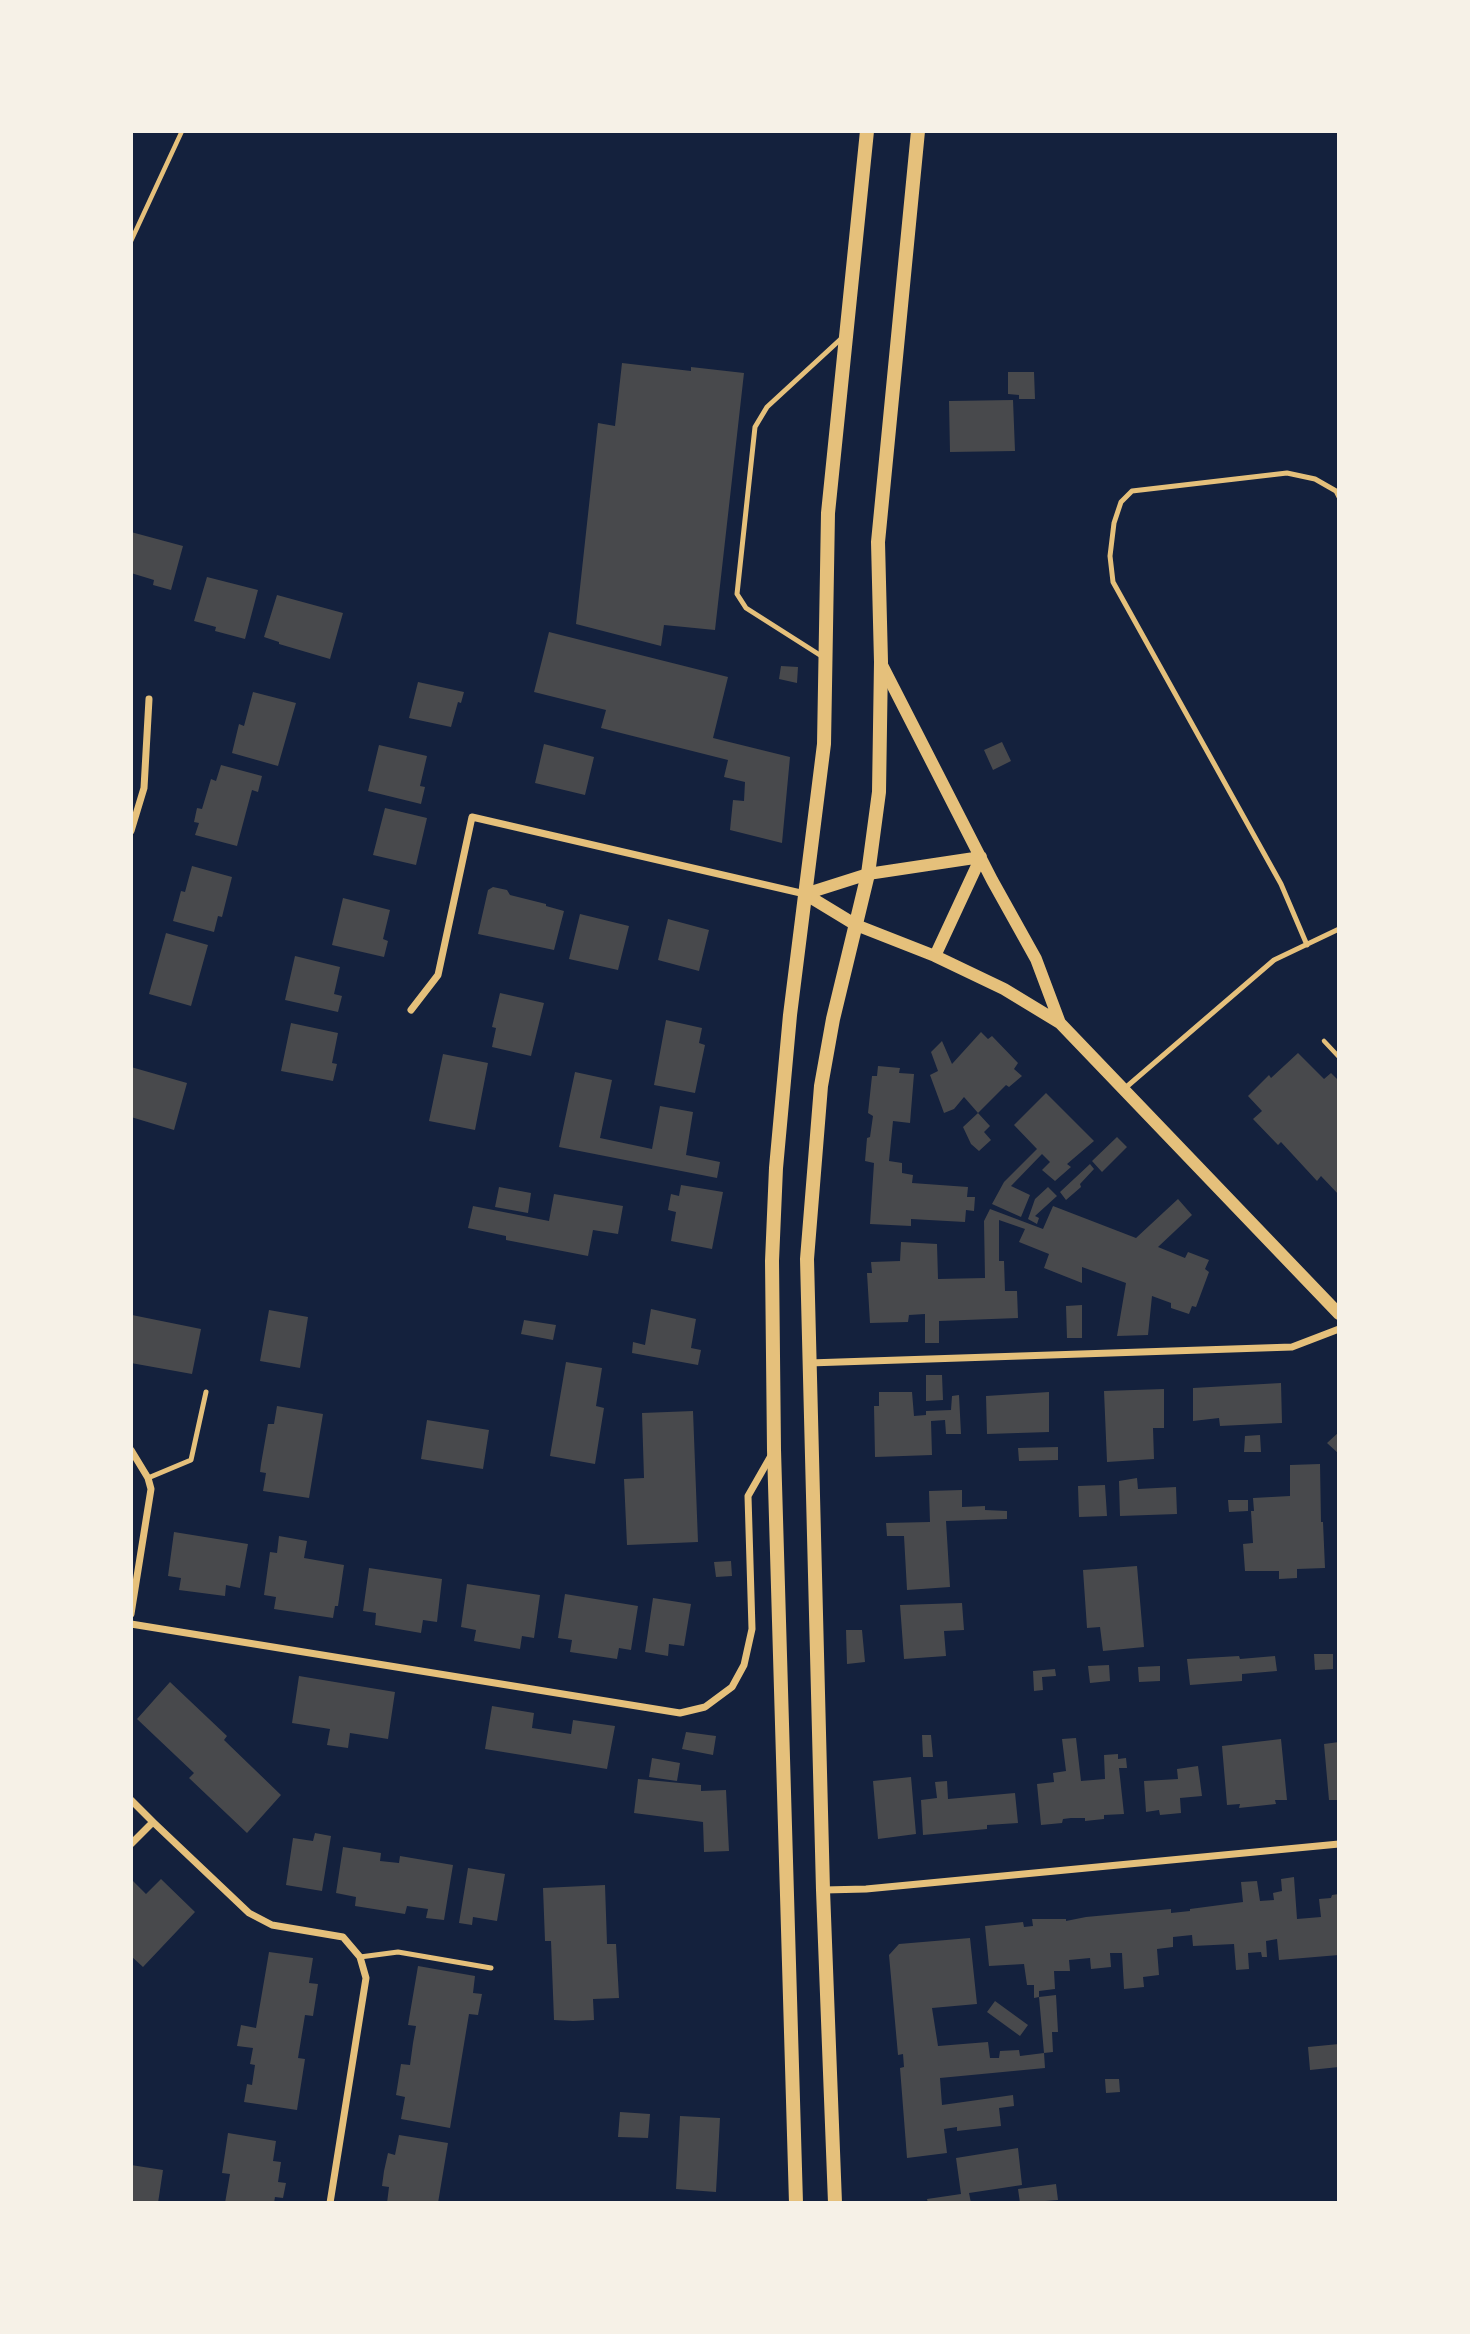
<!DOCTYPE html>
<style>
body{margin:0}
#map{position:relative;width:1470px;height:2334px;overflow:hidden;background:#14213d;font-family:"Zilla Slab",serif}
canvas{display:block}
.frame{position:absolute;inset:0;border:133px solid #f6f1e7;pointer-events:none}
</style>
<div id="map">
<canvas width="1470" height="2334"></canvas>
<div class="frame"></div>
</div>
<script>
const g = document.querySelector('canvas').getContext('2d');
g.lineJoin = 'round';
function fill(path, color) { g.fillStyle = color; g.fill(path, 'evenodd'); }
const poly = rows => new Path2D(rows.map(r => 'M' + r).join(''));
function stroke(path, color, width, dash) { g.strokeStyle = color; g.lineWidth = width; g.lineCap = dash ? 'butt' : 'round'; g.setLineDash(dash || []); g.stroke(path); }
const building = poly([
 [622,363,691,371,691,367,744,373,715,630,664,625,661,646,576,624,598,423,615,426],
 [1008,372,1034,372,1035,399,1019,399,1019,395,1008,394],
 [1013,400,1015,451,950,452,949,401],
 [131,532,183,546,171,590,153,585,154,580,131,573],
 [207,577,258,590,245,639,215,631,216,627,194,621],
 [277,595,343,613,330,659,279,644,279,642,264,637],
 [549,632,728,677,713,738,790,757,782,843,730,830,733,800,744,801,745,782,724,777,728,760,601,728,606,710,534,692],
 [781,666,798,667,797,683,779,679],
 [418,682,464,692,461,703,458,702,451,727,409,718],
 [253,692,296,703,278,766,232,753,239,724,244,726],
 [1002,742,1011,761,993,770,984,750],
 [544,744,594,757,585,795,535,783],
 [379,745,427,756,420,786,425,787,421,804,368,791],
 [221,765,262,776,258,792,252,790,237,846,195,835,199,823,194,822,197,808,202,809,211,779,216,781],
 [385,808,427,818,416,865,373,855],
 [192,866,232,877,222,917,218,916,214,932,173,921,181,891,185,892],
 [493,887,507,890,510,895,546,904,546,906,564,911,554,950,478,934,488,890],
 [343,898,390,910,383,939,388,941,384,957,332,945],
 [580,914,629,926,618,970,569,959],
 [668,919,709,930,699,971,658,960],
 [166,933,208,945,191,1006,149,994],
 [295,956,340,967,334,994,342,996,338,1012,285,1000],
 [500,993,544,1003,531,1056,492,1047,496,1028,492,1027],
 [666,1020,702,1028,699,1043,705,1045,695,1093,654,1085],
 [291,1023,338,1033,332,1063,337,1064,333,1081,281,1071],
 [981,1032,988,1039,992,1036,1018,1063,1014,1069,1022,1076,1009,1087,1006,1085,978,1113,964,1097,954,1109,944,1113,930,1075,938,1071,931,1052,942,1041,952,1064],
 [1298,1053,1324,1079,1331,1073,1339,1081,1339,1195,1321,1176,1317,1181,1281,1142,1278,1145,1253,1119,1262,1111,1248,1096,1269,1075,1271,1078],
 [443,1054,488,1063,475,1130,429,1121],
 [878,1066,900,1068,899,1073,914,1074,910,1123,893,1121,889,1161,902,1163,902,1173,913,1175,912,1183,968,1187,967,1197,975,1197,974,1211,966,1210,965,1222,911,1219,911,1226,870,1224,874,1163,865,1161,867,1138,870,1137,873,1116,868,1113,872,1076,877,1076],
 [131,1067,187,1083,174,1130,131,1117],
 [575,1072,612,1080,600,1138,652,1149,660,1106,693,1112,686,1155,720,1162,717,1178,559,1147],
 [1046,1093,1094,1141,1067,1164,1071,1167,1055,1181,1042,1170,1050,1162,1042,1154,1011,1186,1030,1195,1021,1217,992,1204,1004,1182,1037,1149,1014,1125],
 [978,1113,990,1126,984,1132,991,1140,979,1151,971,1144,963,1127],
 [1117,1137,1127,1147,1102,1172,1092,1161],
 [1090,1164,1094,1169,1080,1184,1081,1187,1066,1200,1060,1192],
 [681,1185,723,1192,712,1249,671,1241,676,1212,668,1210,671,1194,679,1196],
 [499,1187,531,1193,528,1213,495,1207],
 [1048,1187,1057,1196,1035,1216,1039,1218,1037,1224,1028,1219,1035,1199],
 [554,1194,623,1206,618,1234,593,1230,588,1256,506,1240,506,1236,468,1228,473,1206,549,1221],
 [1178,1199,1192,1215,1158,1247,1185,1258,1188,1252,1209,1260,1205,1269,1209,1272,1196,1307,1192,1306,1189,1314,1171,1308,1171,1303,1152,1296,1148,1335,1117,1336,1126,1283,1082,1267,1082,1283,1044,1268,1049,1254,1019,1242,1025,1229,999,1220,999,1261,1004,1261,1005,1291,1017,1291,1018,1318,939,1321,939,1343,925,1343,925,1314,909,1315,908,1322,870,1323,867,1273,872,1273,871,1262,900,1261,901,1242,937,1244,938,1279,985,1278,984,1221,990,1209,1043,1229,1053,1206,1136,1238],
 [1082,1305,1082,1338,1067,1338,1066,1306],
 [651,1309,696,1319,691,1348,701,1350,698,1365,632,1353,633,1342,645,1345],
 [269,1310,308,1317,300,1368,260,1361],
 [132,1315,201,1329,192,1374,131,1363],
 [524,1320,556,1325,553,1340,521,1334],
 [566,1362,602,1368,596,1406,604,1408,595,1464,550,1456],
 [926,1375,942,1375,943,1400,926,1401],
 [1281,1383,1282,1423,1220,1426,1219,1418,1193,1421,1193,1388],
 [1164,1389,1164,1428,1153,1428,1154,1459,1107,1462,1104,1391],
 [879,1392,912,1392,914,1416,926,1415,926,1411,951,1410,952,1396,959,1395,961,1434,946,1434,945,1420,931,1421,932,1455,875,1457,874,1406,879,1406],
 [1049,1392,1049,1432,987,1434,986,1396],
 [277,1406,323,1414,309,1498,263,1491,266,1473,260,1472,261,1464,268,1424,274,1424],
 [693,1411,698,1542,627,1545,624,1479,644,1478,642,1413],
 [427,1420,489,1430,483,1469,421,1459],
 [1339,1432,1339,1454,1327,1443],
 [1260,1435,1261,1452,1244,1452,1245,1436],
 [1058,1447,1058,1460,1019,1461,1018,1448],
 [1320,1464,1321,1522,1323,1522,1325,1568,1297,1569,1297,1578,1279,1579,1279,1571,1245,1571,1243,1544,1253,1543,1251,1511,1254,1511,1253,1498,1290,1496,1290,1465],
 [1137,1478,1138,1489,1176,1487,1177,1514,1120,1516,1119,1481],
 [1105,1485,1107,1516,1079,1517,1078,1486],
 [962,1490,962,1507,985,1506,985,1510,1007,1511,1007,1519,946,1521,950,1587,907,1590,904,1536,887,1536,886,1523,930,1522,929,1491],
 [1228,1500,1248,1500,1248,1511,1229,1512],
 [174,1532,248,1544,240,1588,226,1585,225,1596,179,1590,181,1578,168,1576],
 [279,1536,307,1541,304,1558,344,1565,338,1606,335,1606,333,1618,274,1609,276,1597,264,1595,270,1552,277,1553],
 [731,1561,732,1576,716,1577,714,1562],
 [1137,1566,1144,1647,1103,1651,1100,1627,1087,1628,1083,1570],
 [369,1568,442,1579,437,1622,423,1620,421,1633,375,1625,376,1613,363,1611],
 [467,1584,540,1595,534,1638,522,1636,520,1649,474,1641,476,1630,461,1627],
 [565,1594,638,1606,631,1650,619,1648,617,1659,570,1652,572,1640,558,1638],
 [653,1598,691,1604,684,1646,669,1644,668,1656,645,1652],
 [962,1603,964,1630,944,1631,946,1656,904,1659,900,1605],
 [846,1630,862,1630,865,1662,847,1664],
 [1314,1654,1333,1654,1333,1669,1315,1670],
 [1239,1656,1240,1659,1275,1656,1277,1671,1242,1674,1242,1681,1190,1685,1187,1659],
 [1109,1665,1110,1681,1090,1683,1088,1666],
 [1160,1666,1160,1681,1139,1682,1138,1667],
 [1055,1669,1056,1676,1042,1677,1043,1690,1034,1691,1033,1671],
 [299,1676,395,1692,388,1739,350,1733,348,1748,327,1745,330,1729,292,1723],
 [170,1682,227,1736,224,1740,281,1795,247,1833,189,1778,194,1773,137,1719],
 [492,1706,534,1713,532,1728,571,1734,573,1720,615,1726,607,1769,485,1749],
 [686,1732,716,1736,713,1755,682,1749],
 [922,1735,931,1735,933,1757,923,1757],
 [1076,1738,1081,1781,1105,1779,1104,1755,1118,1754,1118,1759,1126,1758,1127,1768,1119,1768,1124,1814,1104,1815,1104,1819,1085,1821,1085,1818,1071,1818,1063,1819,1062,1823,1041,1825,1037,1784,1054,1782,1053,1773,1066,1771,1062,1739],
 [1281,1739,1287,1800,1275,1800,1276,1804,1239,1808,1240,1804,1227,1805,1222,1746],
 [1339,1742,1339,1800,1329,1800,1324,1744],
 [652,1758,680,1763,677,1781,649,1777],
 [1198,1766,1202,1796,1180,1798,1181,1813,1160,1815,1159,1810,1146,1812,1144,1781,1178,1779,1177,1769],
 [911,1777,916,1834,878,1839,873,1781],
 [638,1779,701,1785,701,1791,726,1790,729,1851,704,1852,703,1822,634,1813],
 [947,1781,948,1799,1015,1793,1018,1823,987,1825,987,1829,923,1835,921,1800,937,1798,935,1782],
 [315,1833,331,1836,322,1891,286,1885,293,1838,313,1841],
 [343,1847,381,1853,380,1861,399,1863,400,1856,453,1865,444,1920,426,1918,428,1909,407,1906,405,1914,355,1906,356,1897,336,1893],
 [468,1868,505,1874,497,1921,473,1917,472,1925,459,1923],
 [1294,1877,1297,1919,1321,1917,1319,1899,1331,1898,1332,1895,1339,1894,1339,1955,1279,1960,1277,1939,1266,1941,1267,1957,1262,1957,1261,1952,1248,1953,1249,1969,1236,1970,1234,1944,1193,1946,1192,1935,1173,1937,1173,1947,1157,1949,1159,1975,1143,1977,1144,1987,1124,1989,1122,1953,1110,1953,1111,1967,1091,1969,1090,1958,1069,1960,1070,1971,1054,1971,1055,1989,1039,1991,1039,1997,1034,1998,1034,1985,1027,1985,1024,1964,989,1966,985,1926,1023,1922,1024,1927,1033,1926,1032,1919,1066,1919,1066,1921,1086,1917,1171,1909,1171,1913,1190,1911,1190,1909,1243,1902,1241,1882,1257,1881,1260,1901,1274,1900,1273,1893,1282,1891,1281,1879],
 [161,1879,195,1912,143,1967,131,1956,131,1882,133,1881,146,1894],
 [605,1885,607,1944,616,1944,619,1998,593,1999,594,2020,573,2021,554,2020,551,1941,545,1941,543,1888],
 [970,1938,977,2004,932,2008,938,2046,988,2042,990,2058,999,2058,1000,2051,1019,2050,1020,2056,1044,2053,1045,2068,940,2078,942,2105,1013,2095,1014,2106,999,2108,1001,2126,957,2131,957,2127,944,2129,947,2153,907,2158,900,2068,904,2067,903,2054,898,2055,889,1955,899,1944],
 [269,1952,313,1958,309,1983,318,1984,313,2016,305,2015,298,2058,305,2059,297,2110,244,2102,247,2084,252,2085,255,2065,250,2064,253,2048,237,2046,241,2025,256,2028],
 [418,1966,475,1976,473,1993,482,1994,478,2015,469,2014,450,2128,401,2119,405,2097,396,2095,401,2064,410,2065,413,2043,416,2026,408,2025],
 [1056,1995,1058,2032,1052,2032,1053,2052,1044,2053,1039,1997],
 [995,2001,1028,2025,1020,2036,987,2012],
 [1339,2044,1339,2067,1310,2070,1308,2047],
 [1105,2079,1119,2079,1120,2092,1106,2093],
 [620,2112,650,2114,648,2138,618,2137],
 [680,2116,720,2118,716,2192,676,2189],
 [228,2133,276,2141,273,2161,281,2162,278,2182,286,2183,283,2198,275,2197,274,2203,225,2203,230,2174,222,2173],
 [399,2135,448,2143,438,2203,387,2203,389,2187,382,2186,384,2171,388,2153,395,2155],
 [1018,2148,1022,2185,969,2193,971,2203,928,2203,927,2199,961,2194,956,2158],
 [131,2165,163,2170,158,2203,131,2203],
 [1056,2184,1058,2200,1020,2203,1018,2189]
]);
const path = poly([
 [131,241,182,131],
 [1324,1041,1339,1057]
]);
const service = poly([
 [823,657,746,608,737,594,755,427,767,407,843,337],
 [1307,945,1281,884,1113,582,1110,556,1114,523,1121,502,1132,491,1287,473,1315,479,1336,491,1339,497],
 [1124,1089,1274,960,1339,929],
 [148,1478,191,1460,206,1392],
 [360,1957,398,1952,491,1968]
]);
const minor = poly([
 [131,831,144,788,149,699],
 [411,1010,438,975,472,817,805,894],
 [809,1363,1292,1347,1339,1329],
 [131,1450,148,1478,151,1489,131,1614],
 [131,1624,680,1713,705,1707,732,1687,744,1665,752,1629,748,1496,772,1454],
 [131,1800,153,1822,131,1844],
 [153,1822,249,1913,272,1925,343,1937,360,1957,366,1978,330,2203],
 [824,1890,866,1889,1339,1844]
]);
const tertiary = poly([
 [881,663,992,880,1036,959,1060,1023],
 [805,894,856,925,935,956,1004,989,1060,1023,1339,1314],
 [805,894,868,874,981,857],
 [935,956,981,857]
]);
const secondary = poly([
 [796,2203,774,1450,772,1261,776,1168,790,1015,824,744,828,513,867,131],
 [835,2203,823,1890,807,1259,821,1086,833,1019,868,874,879,792,881,662,878,542,918,131]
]);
fill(building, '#48494c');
stroke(path, '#e5c07b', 4.5);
stroke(service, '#e5c07b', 5);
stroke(minor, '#e5c07b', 7);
stroke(tertiary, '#e5c07b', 12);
stroke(secondary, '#e5c07b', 14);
</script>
